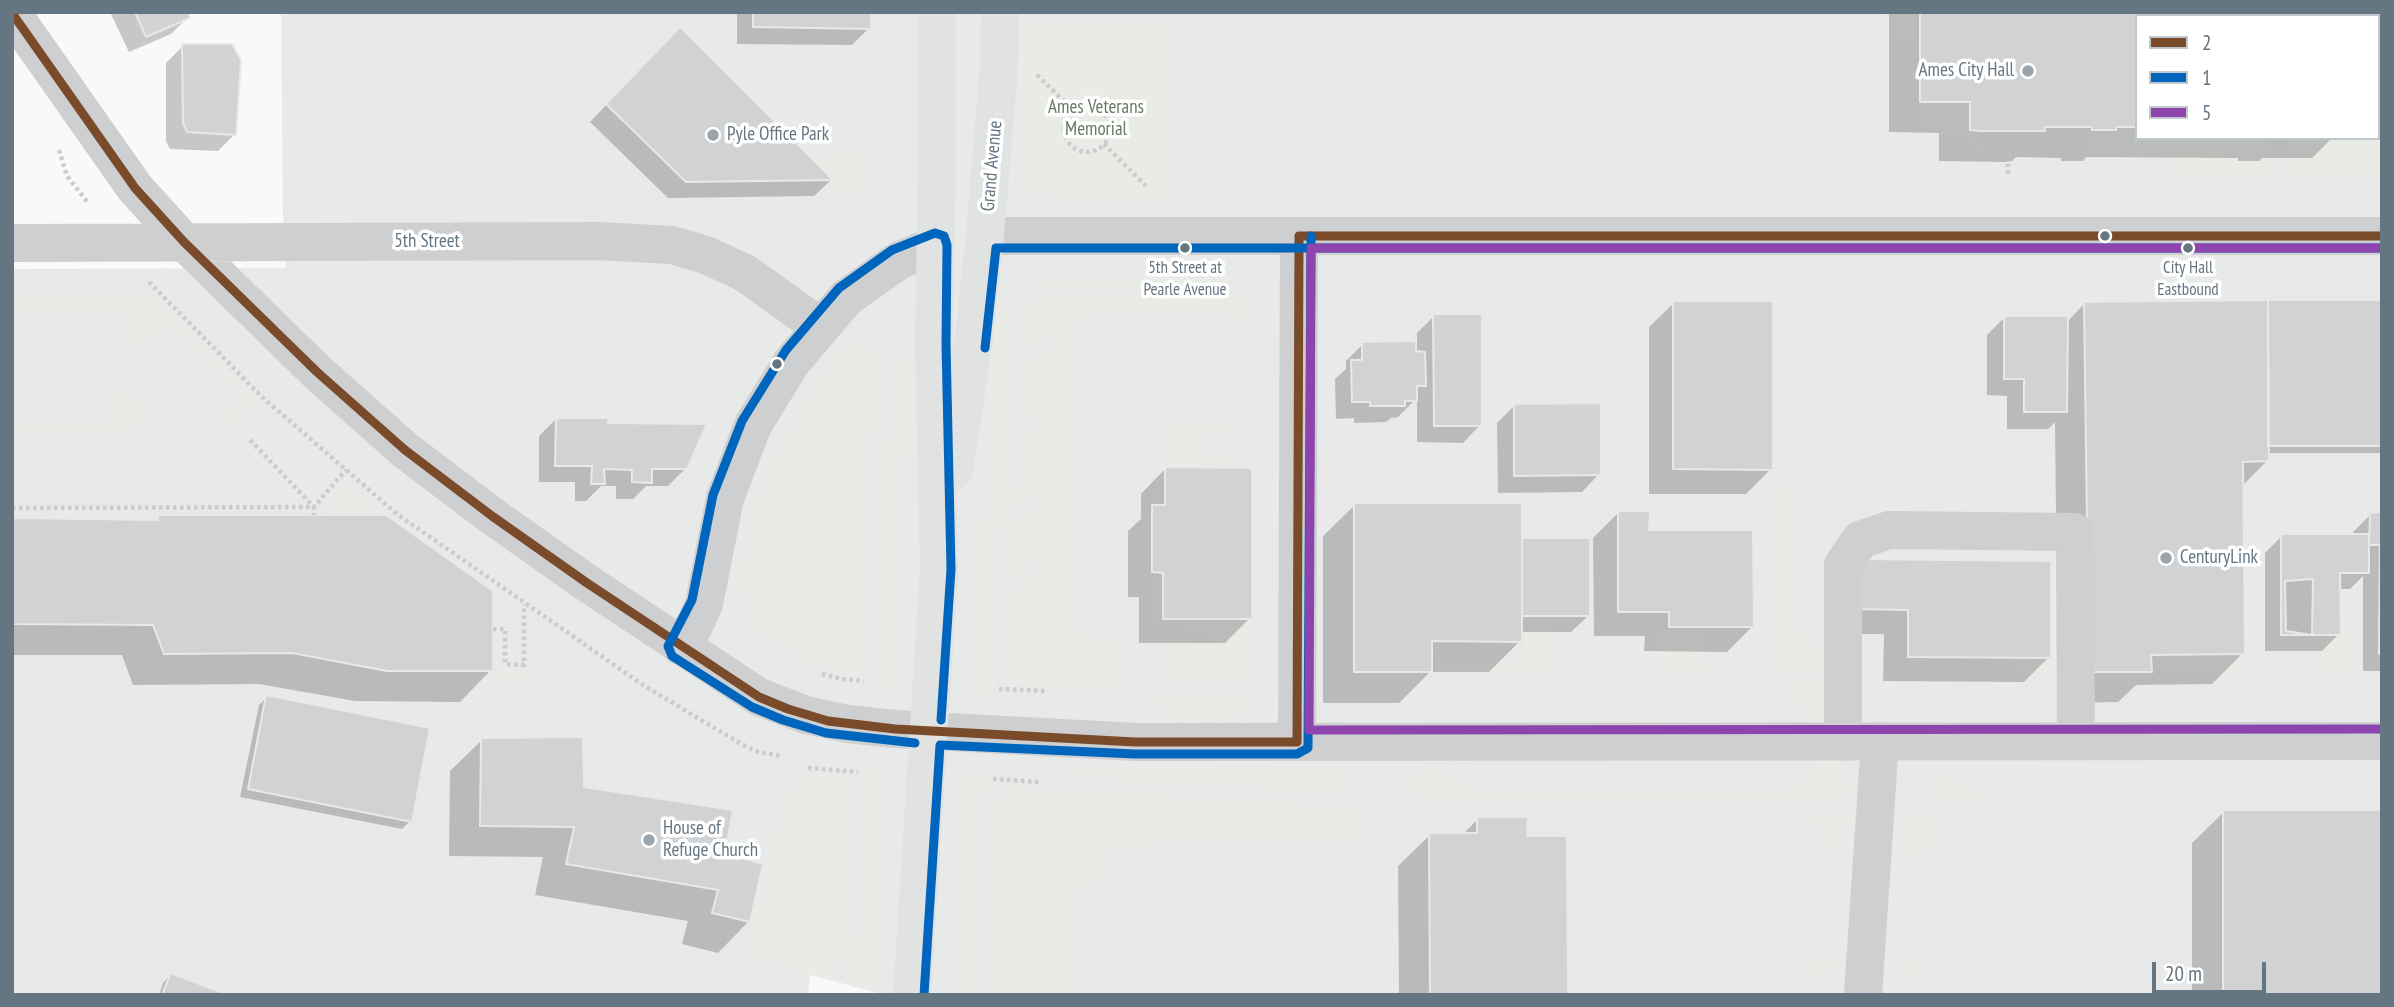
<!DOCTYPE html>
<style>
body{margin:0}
#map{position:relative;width:2394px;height:1007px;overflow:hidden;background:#f9f9f9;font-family:"PT Sans Narrow",sans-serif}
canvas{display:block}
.frame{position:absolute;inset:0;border:14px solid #657683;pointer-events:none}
.legend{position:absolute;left:2135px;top:14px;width:245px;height:126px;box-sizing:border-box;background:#fff;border:2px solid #c1c8cd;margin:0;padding:9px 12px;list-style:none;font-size:21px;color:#657683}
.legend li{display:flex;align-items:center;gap:14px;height:35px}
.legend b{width:35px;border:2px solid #c1c8cd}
.scale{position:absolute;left:2152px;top:962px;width:114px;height:32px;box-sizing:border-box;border:4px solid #657683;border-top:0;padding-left:9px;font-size:21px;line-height:24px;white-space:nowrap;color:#657683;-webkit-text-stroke:5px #fff;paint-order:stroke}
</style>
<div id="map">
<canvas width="2394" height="1007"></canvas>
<div class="frame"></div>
<ul class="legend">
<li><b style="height:9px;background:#7a4b2a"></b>2</li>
<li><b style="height:9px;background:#0065bd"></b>1</li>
<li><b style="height:9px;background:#8e44ad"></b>5</li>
</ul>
<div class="scale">20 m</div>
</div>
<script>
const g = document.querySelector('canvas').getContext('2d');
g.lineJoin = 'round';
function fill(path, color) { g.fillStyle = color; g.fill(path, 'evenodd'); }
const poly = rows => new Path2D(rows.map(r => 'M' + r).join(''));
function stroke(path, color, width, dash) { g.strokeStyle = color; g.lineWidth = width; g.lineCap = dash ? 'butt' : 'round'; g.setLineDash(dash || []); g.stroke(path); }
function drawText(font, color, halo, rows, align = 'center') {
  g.font = font + ' "PT Sans Narrow",sans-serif'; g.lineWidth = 7; g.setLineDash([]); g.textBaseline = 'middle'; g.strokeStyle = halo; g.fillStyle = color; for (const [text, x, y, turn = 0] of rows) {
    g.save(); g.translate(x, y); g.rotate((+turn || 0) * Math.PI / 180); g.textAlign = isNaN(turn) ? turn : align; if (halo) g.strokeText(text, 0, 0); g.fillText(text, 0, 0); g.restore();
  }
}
const built = poly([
 [281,12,2382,12,2382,995,887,995,810,975,808,995,12,995,12,269,286,268,283,214],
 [2137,16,2378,16,2378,138,2137,138]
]);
const green = poly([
 [1881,12,1920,12,1920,40,1880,39],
 [2345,12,2382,12,2382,174,2288,174,2288,143,2291,138,2378,138,2378,16,2345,16],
 [1021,23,1174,24,1176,199,1058,199,1028,190,1020,179,1014,164],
 [1920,102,1970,102,1970,130,1980,131,1980,142,1984,143,1983,155,1974,155,1973,148,1968,142,1954,136,1924,137,1919,119],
 [2086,127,2092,127,2092,130,2137,127,2137,138,2268,138,2269,142,2272,143,2273,174,2165,174,2165,154,2086,155],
 [843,148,858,153,864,159,867,175,859,190,844,196,829,192,823,186,819,179,832,179,819,166,827,152],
 [1062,278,1241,278,1241,288,1035,288,1032,283],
 [1015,294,993,695,969,694,993,338,1001,310],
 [12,295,148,295,155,298,250,393,255,407,228,426,219,425,219,416,241,399,166,323,141,346,136,347,129,342,130,313,12,313],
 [1252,297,1253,345,1247,346,1242,342,1241,317,1097,316,1084,318,1074,323,1068,333,1069,603,1071,619,1075,629,1082,636,1107,637,1116,645,1117,687,1074,688,1003,684,1008,594,1043,570,1037,560,1008,579,1011,524,1044,500,1038,490,1011,509,1016,443,1047,417,1039,410,1017,427,1021,364,1050,345,1044,336,1021,350,1025,303,1028,298],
 [853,339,856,344,879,359,859,675,828,671,808,663,761,634,748,624,739,580,744,535,769,466,808,393,845,345],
 [891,341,905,354,911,374,892,690,869,689],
 [119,388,126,388,141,407,142,416,138,425,129,431,12,432,12,420,115,420,115,393],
 [1234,423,1234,436,1238,448,1221,445,1221,432,1201,432,1201,452,1229,452,1229,468,1165,467,1165,505,1152,505,1152,492,1159,478,1159,424],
 [348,483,386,515,333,514,334,495,338,489],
 [1779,487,1800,489,1797,618,1804,638,1831,665,1834,673,1780,673],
 [2051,561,2058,561,2064,672,2013,672,2013,658,2051,658],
 [1152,572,1163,573,1163,619,1256,619,1256,679,1160,685,1157,635,1195,639,1202,643,1209,643,1211,640,1209,634,1204,632,1155,627,1153,621],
 [2340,573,2357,573,2357,671,2322,671,2322,635,2341,635],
 [2374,581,2379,581,2379,654,2382,654,2382,672,2373,672],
 [528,615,537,621,537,679,489,679,490,671,528,671],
 [1522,616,1551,616,1552,673,1432,672,1433,658,1521,659],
 [1669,627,1703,627,1707,673,1656,673,1657,629],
 [2245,654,2246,671,2152,672,2151,655],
 [1782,682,1834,683,1828,715,1820,719,1811,718,1786,694],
 [1244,693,1259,696,1251,708,1232,720,1215,721,1174,721,1164,716,1154,703,1153,697],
 [1830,760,1841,765,1847,774,1851,784,1851,798,1471,801,1409,797,1412,777,1419,768,1440,763,1468,790,1793,788,1819,763],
 [1927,762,1938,765,1960,787,1987,787,1987,799,1927,799],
 [1106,764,1345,764,1346,794,1069,778,1064,767],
 [862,767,886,768,879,879,875,992,850,986],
 [795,772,852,776,841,983,742,956,772,832,779,812,789,796],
 [964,773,987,774,975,995,950,995],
 [998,785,1369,807,1369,862,1363,864,1358,862,1355,857,1354,837,1108,847,1109,876,1106,882,1083,889,1076,899,1076,984,1079,995,987,995,993,844],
 [1812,813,1851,813,1840,963,1833,971,1804,977,1800,970,1806,959,1830,960,1837,853,1815,848],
 [1902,813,1937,815,1934,850,1909,854,1902,960,1923,962,1927,974,1922,979,1913,978,1899,971,1892,962]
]);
const shadow = poly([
 [110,12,186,12,188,17,171,34,129,52],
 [737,12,869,12,869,28,852,45,737,44],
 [1889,12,2343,12,2137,16,2137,138,2332,138,2312,158,2262,158,2259,161,2238,161,2238,158,2086,157,2083,161,2061,161,2061,158,2016,157,2012,161,2004,162,1939,161,1939,133,1889,132],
 [183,46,235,134,218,151,170,149,166,141,166,63],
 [663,46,831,180,814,196,668,198,590,122],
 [2382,302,2382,453,2267,453,2267,461,2242,486,2243,653,2212,684,2136,685,2118,702,2058,703,2055,422,2048,429,2007,429,2007,396,1987,395,1987,335,2004,318,2066,323,2085,303],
 [1674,303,1771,469,1746,494,1649,494,1649,327],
 [1434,316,1480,425,1463,443,1417,442,1417,398,1398,417,1391,418,1386,422,1354,423,1354,418,1336,419,1335,379,1346,369,1346,361,1363,344,1417,343,1417,333],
 [1514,406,1599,474,1582,492,1498,493,1497,423],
 [556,419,686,468,668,486,646,486,633,499,616,499,616,486,601,486,586,501,575,501,575,482,539,482,539,436],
 [1165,469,1250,618,1225,643,1139,643,1139,597,1128,597,1128,531,1141,519,1141,494],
 [1355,505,1520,540,1589,615,1571,632,1520,632,1520,641,1489,672,1430,672,1399,703,1323,703,1323,536],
 [1618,513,1752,627,1727,652,1644,651,1645,636,1594,636,1593,538],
 [2371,514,2382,514,2382,671,2363,671,2363,576,2350,589,2339,589,2339,634,2322,651,2265,651,2265,553,2282,536,2353,536,2353,532],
 [159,517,491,670,460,702,355,701,259,684,133,685,122,655,12,655,12,520,155,521],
 [1855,560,2049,657,2024,682,1883,681,1884,634,1829,634],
 [267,697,410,821,402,829,240,797,259,705],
 [482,740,723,855,749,921,718,953,682,944,688,921,535,895,543,857,449,856,450,771],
 [2224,812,2382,995,2192,995,2192,843],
 [1478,819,1526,837,1566,995,1399,995,1398,866,1430,835,1462,835],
 [171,975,223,995,159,995,163,983]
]);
const building = poly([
 [135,12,188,12,190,18,146,37,135,12],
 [753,12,871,12,871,29,753,27,753,12],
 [1920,12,2345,12,2345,16,2137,16,2137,127,2116,127,2116,130,2092,130,2092,127,2045,127,2045,131,1980,131,1970,130,1970,102,1920,102,1920,12],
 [680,27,833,180,686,182,606,104,680,27],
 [182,44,232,44,241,60,236,135,187,132,183,123,182,44],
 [2268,300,2269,461,2243,462,2245,654,2151,655,2152,672,2089,672,2084,302,2268,300],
 [2268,300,2382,300,2382,446,2268,446,2268,300],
 [1673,301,1773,301,1773,470,1673,469,1673,301],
 [1433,314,1482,314,1482,426,1434,426,1433,314],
 [2004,316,2068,316,2067,412,2024,412,2024,379,2004,379,2004,316],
 [1416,341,1416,351,1425,352,1426,386,1417,386,1417,401,1405,401,1405,406,1370,406,1370,402,1352,402,1351,360,1362,360,1362,342,1416,341],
 [1601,403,1601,475,1514,476,1514,404,1601,403],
 [556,418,609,418,608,423,707,424,687,469,652,469,652,483,632,482,632,470,604,469,605,484,591,484,592,466,555,466,556,418],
 [1165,467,1252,468,1252,619,1163,619,1163,573,1152,572,1152,505,1165,505,1165,467],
 [1354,503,1522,503,1522,642,1432,641,1432,672,1354,672,1354,503],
 [1618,511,1650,511,1649,530,1753,530,1754,627,1669,627,1669,612,1618,612,1618,511],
 [2382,512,2382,654,2379,654,2380,545,2369,545,2370,513,2382,512],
 [158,515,386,515,493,591,493,671,387,671,292,653,164,654,153,625,12,624,12,518,158,520,158,515],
 [2281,534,2369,534,2369,573,2340,573,2341,635,2281,635,2281,534],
 [1522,538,1590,538,1590,616,1522,616,1522,538],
 [1854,559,2051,561,2051,658,1908,657,1908,610,1854,609,1854,559],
 [2313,579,2312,635,2286,631,2285,581,2313,579],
 [266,695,430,728,412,822,248,789,266,695],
 [583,737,584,787,733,810,725,853,763,864,750,922,712,913,718,890,566,864,574,827,480,826,481,738,583,737],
 [2223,810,2382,810,2382,995,2223,995,2223,810],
 [1477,817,1528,817,1527,836,1567,836,1568,995,1430,995,1429,833,1477,833,1477,817],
 [171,973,228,995,162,995,171,973]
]);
const path = poly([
 [1037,75,1074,111],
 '1064 129a23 23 0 1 1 46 0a23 23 0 1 1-46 0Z',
 [1104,144,1146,186],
 [59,150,67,176,88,203],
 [2008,174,2008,164],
 [149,282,262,397,397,514,643,685,741,744,758,752,782,756],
 [250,440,314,507,346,470],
 [12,508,314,507,314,515],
 [493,629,505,629,505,664,524,665,524,604],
 [822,674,842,679,864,681],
 [999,689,1047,691],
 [808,768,858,772],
 [993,779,1040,782]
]);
const minor = poly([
 [12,13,135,188,184,242,317,372,405,450,492,516,587,583,759,697,806,715,848,724,895,729,1135,742,2382,741],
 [985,236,2382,236],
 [12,243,598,241,672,245,706,255,745,273,819,326],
 [680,646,694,626,704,604,725,498,753,425,791,363,846,298,898,261,935,245],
 [1297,742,1299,236],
 [1843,742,1843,565,1860,540,1889,530,2075,532,2076,741],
 [1863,995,1880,741]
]);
const major = poly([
 [954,470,973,346,985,236,999,66,1000,12],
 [912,995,939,569,934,344,937,156,937,12]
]);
const bus1 = poly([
 [12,13,135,188,184,242,317,372,405,450,492,516,587,583,759,697,788,709,828,721,895,729,1135,742,1297,742],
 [1299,236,2382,236],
 [1297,742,1299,236]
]);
const bus2 = poly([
 [985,348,996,248,2382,248],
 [915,743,826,733,783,720,752,707,672,656,668,646,692,600,713,495,742,421,786,350,839,288,892,250,935,233,944,236,947,245,946,344,951,569,941,720],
 [924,995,940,745,1135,754,1297,754,1308,748,1311,236]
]);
const bus3 = poly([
 [2382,248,1311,248,1309,730,2382,729]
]);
const markers = [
 [2028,71,7,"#99a4ac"],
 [713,135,7,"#99a4ac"],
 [2105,236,6,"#657683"],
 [1185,248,6,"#657683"],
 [2188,248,6,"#657683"],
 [777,364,6,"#657683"],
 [2166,558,7,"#99a4ac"],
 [649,840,7,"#99a4ac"]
];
const busNames = [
 ["5th Street at",1185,268],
 ["Pearle Avenue",1185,290],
 ["City Hall",2188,268],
 ["Eastbound",2188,290]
];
const poiNames = [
 ["Ames City Hall",2014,71,"right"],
 ["Pyle Office Park",727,135],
 ["CenturyLink",2180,558],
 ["House of",663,829],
 ["Refuge Church",663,851]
];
const parkNames = [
 ["Ames Veterans",1096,108],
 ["Memorial",1096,130]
];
const streetNames = [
 ["Grand Avenue",992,166,-85],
 ["5th Street",427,242]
];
fill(built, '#e8e9e9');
fill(green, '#e8ebe6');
fill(shadow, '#0003');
fill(building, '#d0d2d3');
stroke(building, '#e8e8e8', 2);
stroke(path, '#cbcccd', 4.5, [3.5, 3.5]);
stroke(minor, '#cecfd0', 38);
stroke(major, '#e1e2e2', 38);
stroke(bus1, '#7a4b2a', 9);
stroke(bus2, '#0065bd', 9);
stroke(bus3, '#8e44ad', 9);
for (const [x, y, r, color] of markers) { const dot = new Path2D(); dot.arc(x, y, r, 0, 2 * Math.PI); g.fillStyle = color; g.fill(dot); stroke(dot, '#fff', 2.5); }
drawText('17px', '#657683', '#fff', busNames);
drawText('19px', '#657683', '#fff', poiNames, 'left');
drawText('19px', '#687a64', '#fff', parkNames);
drawText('19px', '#657683', '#fff', streetNames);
</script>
